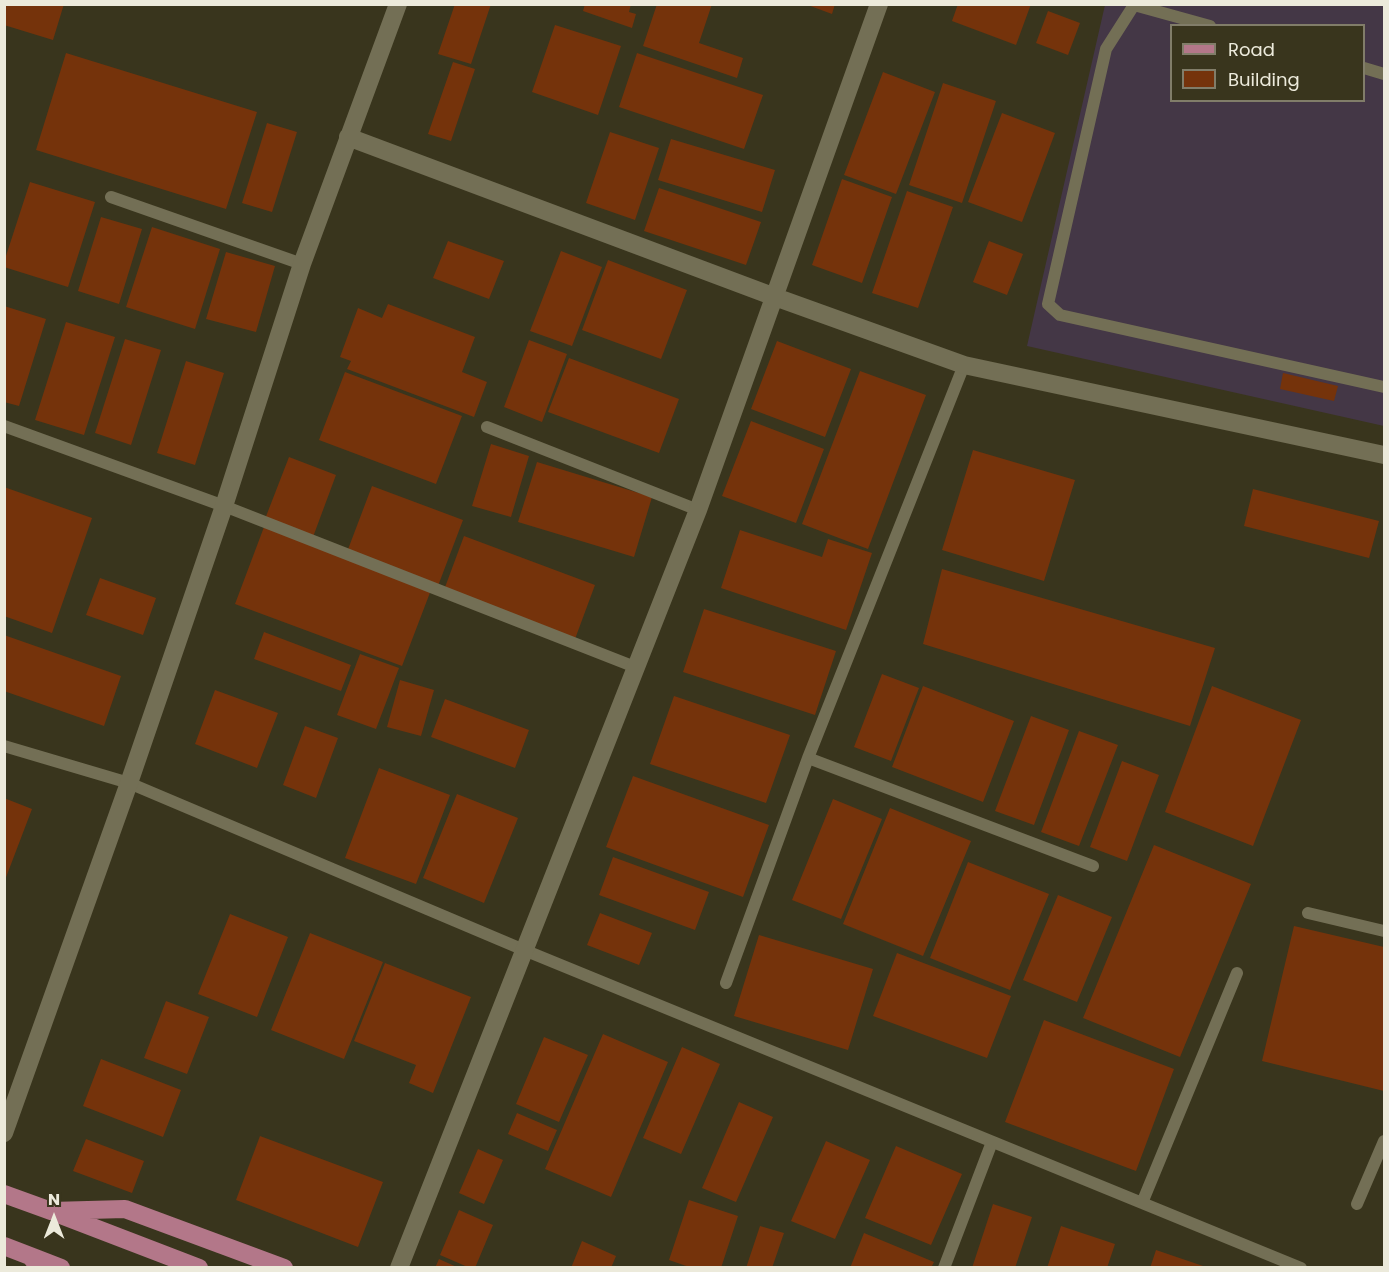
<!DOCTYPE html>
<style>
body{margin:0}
#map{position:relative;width:1389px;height:1272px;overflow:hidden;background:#39351d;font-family:Poppins,sans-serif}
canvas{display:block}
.frame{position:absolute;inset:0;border:6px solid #eceadb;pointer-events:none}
.legend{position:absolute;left:1170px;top:24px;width:195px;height:78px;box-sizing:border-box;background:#39351d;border:2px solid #817d69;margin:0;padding:8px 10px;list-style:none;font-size:18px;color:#eceadb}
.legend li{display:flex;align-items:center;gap:12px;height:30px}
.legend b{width:30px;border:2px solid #817d69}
.north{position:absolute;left:24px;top:1188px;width:60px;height:60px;-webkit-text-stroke:4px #39351d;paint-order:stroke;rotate:0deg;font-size:16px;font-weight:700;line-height:24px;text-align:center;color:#eceadb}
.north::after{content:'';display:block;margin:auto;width:21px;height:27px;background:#eceadb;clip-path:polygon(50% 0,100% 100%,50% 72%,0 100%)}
</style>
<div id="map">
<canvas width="1389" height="1272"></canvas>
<div class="frame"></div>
<ul class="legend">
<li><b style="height:8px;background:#b37789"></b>Road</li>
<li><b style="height:16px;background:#75330b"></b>Building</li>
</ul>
<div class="north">N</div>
</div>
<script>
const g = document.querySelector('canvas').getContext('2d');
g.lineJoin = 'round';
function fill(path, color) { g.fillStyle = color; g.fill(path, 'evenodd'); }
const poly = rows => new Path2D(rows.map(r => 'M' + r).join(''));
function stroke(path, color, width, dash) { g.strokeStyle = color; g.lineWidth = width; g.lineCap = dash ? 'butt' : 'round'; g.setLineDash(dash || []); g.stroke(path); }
const industrial = poly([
 [1105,5,1384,5,1384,426,1027,346],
 [1172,26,1364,26,1364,100,1172,100]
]);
const building = poly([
 [4,4,64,4,53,40,4,25],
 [455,4,491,4,471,64,438,54],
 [585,4,631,4,629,12,636,14,632,28,583,11],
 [657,4,712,4,699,43,743,58,737,78,643,46],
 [805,4,835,4,832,14],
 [958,4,1031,4,1016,45,952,21],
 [1048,11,1080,23,1068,55,1036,43],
 [555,25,621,46,598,115,532,92],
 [66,53,257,112,226,209,36,150],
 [637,53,763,95,744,149,619,107],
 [453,62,475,69,451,141,428,134],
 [883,72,935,92,896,194,844,175],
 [943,83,996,101,962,203,909,185],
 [1002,113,1055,133,1022,222,968,202],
 [267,123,297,132,272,212,242,203],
 [610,132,659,148,635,220,586,203],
 [671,139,775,170,762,212,658,180],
 [842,179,892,197,862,283,812,265],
 [30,182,95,202,68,287,4,267,4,262],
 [659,188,761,222,746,265,644,231],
 [907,191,953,207,918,308,872,293],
 [101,217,142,229,119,304,78,291],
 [152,227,220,249,195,329,126,307],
 [448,241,504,261,489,299,433,278],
 [989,241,1023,254,1007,295,973,282],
 [561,251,602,267,572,346,530,331],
 [226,252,275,266,256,332,206,319],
 [608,260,687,290,661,359,582,330],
 [388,304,475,337,462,372,487,382,474,417,347,369,351,361,340,357,358,308,382,318],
 [4,306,46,319,19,406,4,402],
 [66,322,115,337,84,435,35,420],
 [125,339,161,350,131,445,95,433],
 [529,340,567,354,542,422,504,407],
 [777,341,851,369,825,437,751,409],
 [569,358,679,399,659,453,548,412],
 [186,361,224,373,195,465,157,453],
 [860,371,926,395,868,549,802,524],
 [345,372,462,416,436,484,319,440],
 [1283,373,1338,386,1334,401,1280,389],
 [751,421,824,449,796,523,722,496],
 [491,444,529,456,511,517,472,506],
 [973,450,1075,480,1044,581,942,550],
 [289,457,336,475,313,537,265,519],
 [537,462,652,497,634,557,518,522],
 [372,486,463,520,438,586,347,552],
 [4,487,92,518,52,633,4,616],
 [1253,489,1379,521,1369,558,1244,526],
 [264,527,431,590,402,666,235,604],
 [740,530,822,557,828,539,872,553,846,630,721,588],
 [464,536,595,585,575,639,444,590],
 [942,569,1215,648,1190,726,923,644],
 [100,578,156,598,143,635,86,615],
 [704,609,836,651,815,715,683,672],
 [264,632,351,665,341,691,254,659],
 [4,635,121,676,104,726,4,691],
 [360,654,399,668,376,729,337,715],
 [882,674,919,688,891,761,854,747],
 [400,680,434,690,421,736,387,727],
 [923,686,1014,721,983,802,892,767],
 [1212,686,1301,720,1253,846,1165,812],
 [215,690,278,713,257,768,195,744],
 [674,696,790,735,766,803,650,764],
 [445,699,529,730,515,768,431,737],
 [1031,716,1069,730,1034,825,995,811],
 [305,726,338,738,316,798,283,785],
 [1079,731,1118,745,1079,846,1041,832],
 [1122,761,1159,775,1127,861,1090,847],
 [379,768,450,795,416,884,345,858],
 [633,776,769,825,743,897,606,847],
 [457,794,518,818,484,903,423,878],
 [4,798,32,809,5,880,4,880],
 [833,799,882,819,841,919,792,900],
 [890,808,971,841,923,956,843,924],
 [1154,845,1251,884,1180,1057,1083,1018],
 [613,857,709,892,695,930,599,895],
 [968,862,1049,894,1010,990,930,958],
 [1058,895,1112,917,1077,1002,1023,980],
 [600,913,652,933,639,965,587,945],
 [230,914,288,937,257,1017,198,994],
 [1294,926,1384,947,1384,1091,1262,1061],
 [310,933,383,962,344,1059,271,1030],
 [759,935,873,969,848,1050,734,1016],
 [897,953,1011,996,987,1058,873,1016],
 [385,963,471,997,433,1093,409,1083,416,1065,354,1041],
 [166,1001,209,1017,187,1074,144,1058],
 [1044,1020,1174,1069,1136,1171,1005,1122],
 [603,1034,668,1062,611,1197,545,1169],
 [544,1037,588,1055,559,1122,516,1104],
 [682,1047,720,1064,681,1154,643,1138],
 [101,1059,181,1090,163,1137,83,1106],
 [739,1102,773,1117,736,1202,702,1188],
 [517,1113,557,1130,548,1151,508,1134],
 [260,1136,383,1182,358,1247,236,1200],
 [86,1139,144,1161,132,1193,73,1171],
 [826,1141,870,1160,835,1239,791,1221],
 [896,1146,962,1174,931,1245,865,1218],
 [478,1149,503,1160,484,1204,459,1193],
 [689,1200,738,1216,721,1268,692,1268,669,1260],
 [993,1204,1032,1217,1015,1268,972,1268],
 [459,1210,493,1225,475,1268,470,1268,440,1255],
 [760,1226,784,1233,772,1268,746,1268],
 [1061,1226,1115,1244,1107,1268,1047,1268],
 [864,1233,934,1262,931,1268,850,1268],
 [582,1241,616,1256,611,1268,571,1268],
 [1156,1250,1206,1267,1206,1268,1150,1268],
 [439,1259,459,1268,435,1268]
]);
const lane = poly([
 [1210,26,1134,5,1106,49,1048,304,1060,315,1384,387],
 [1364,68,1384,74],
 [111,197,302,264],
 [964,365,808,758,1093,866],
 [4,426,224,506,635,667],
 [487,427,698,510],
 [4,746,129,783,524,950,1301,1268],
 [1308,913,1384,931],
 [726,983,808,758],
 [1142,1203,1237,973],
 [1357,1204,1384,1141],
 [944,1268,992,1142]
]);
const street = poly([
 [348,137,775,297,964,365,1384,455],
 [4,1133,129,783,224,506,302,264,398,4],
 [399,1268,698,510,879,4]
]);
const primary = poly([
 [4,1194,51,1211,125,1209,284,1268],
 [61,1215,199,1268],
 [4,1246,30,1256,40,1268],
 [30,1256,61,1268]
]);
fill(industrial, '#443746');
fill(building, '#75330b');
stroke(lane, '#736f55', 12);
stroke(street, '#736f55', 18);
stroke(primary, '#b37789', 18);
</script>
